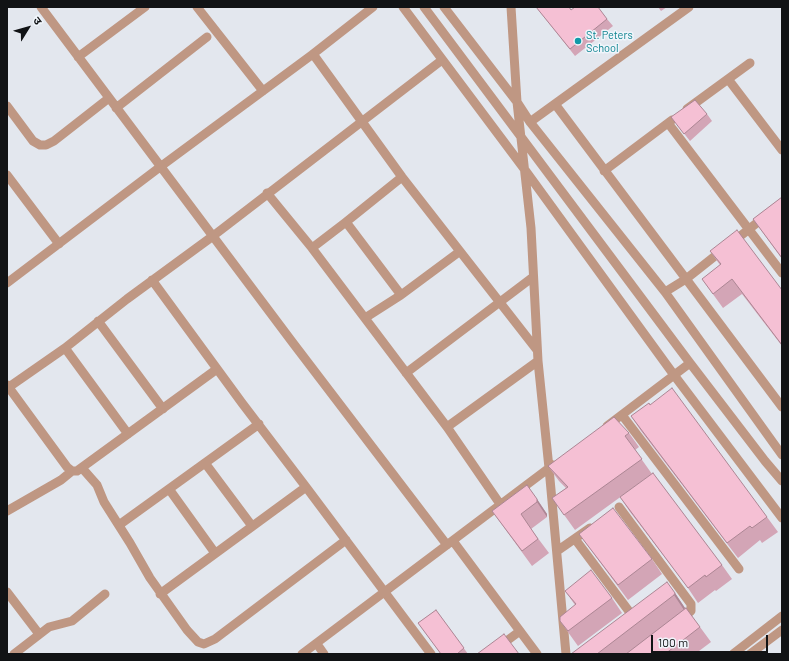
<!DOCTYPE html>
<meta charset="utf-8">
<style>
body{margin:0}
#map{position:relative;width:789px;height:661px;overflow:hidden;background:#e3e7ee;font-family:Barlow,"Noto Sans Devanagari",sans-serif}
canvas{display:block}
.frame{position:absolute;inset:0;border:8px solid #111315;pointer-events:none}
.north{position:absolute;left:8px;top:8px;width:40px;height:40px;-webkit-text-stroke:3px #f0f5fb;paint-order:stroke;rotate:53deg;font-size:11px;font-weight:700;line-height:16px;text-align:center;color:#111315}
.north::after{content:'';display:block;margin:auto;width:14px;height:18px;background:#111315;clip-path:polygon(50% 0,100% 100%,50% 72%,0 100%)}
.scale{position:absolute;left:651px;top:635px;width:117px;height:18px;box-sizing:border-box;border:2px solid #111315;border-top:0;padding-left:5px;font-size:12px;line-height:14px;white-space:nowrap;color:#111315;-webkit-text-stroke:3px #f0f5fb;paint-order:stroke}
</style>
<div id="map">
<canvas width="789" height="661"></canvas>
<div class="frame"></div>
<div class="north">उ</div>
<div class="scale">100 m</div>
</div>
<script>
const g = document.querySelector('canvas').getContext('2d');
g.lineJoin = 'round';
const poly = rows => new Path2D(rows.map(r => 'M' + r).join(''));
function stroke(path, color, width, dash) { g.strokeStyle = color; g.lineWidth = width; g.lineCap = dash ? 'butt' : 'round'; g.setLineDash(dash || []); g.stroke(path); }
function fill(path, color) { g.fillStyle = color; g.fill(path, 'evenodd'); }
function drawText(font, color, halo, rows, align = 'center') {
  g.font = font + ' Barlow,sans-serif'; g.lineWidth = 3; g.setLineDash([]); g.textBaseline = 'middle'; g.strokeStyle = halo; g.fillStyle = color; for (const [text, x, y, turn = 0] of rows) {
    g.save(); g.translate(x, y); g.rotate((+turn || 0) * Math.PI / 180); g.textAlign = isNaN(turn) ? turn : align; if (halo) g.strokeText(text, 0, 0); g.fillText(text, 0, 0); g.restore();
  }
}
const minor = poly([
 [41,7,293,343,447,545],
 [197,7,263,91],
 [403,7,525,170,674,375,782,518],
 [424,7,690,363,765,461,782,481],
 [444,7,517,102,530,122,665,292,782,455],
 [511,7,517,102,531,228,538,361,549,468,566,654],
 [313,54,402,177,537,350],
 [78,57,145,7],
 [728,79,782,150],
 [555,104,782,407],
 [7,106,33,141,40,145,46,145,54,141,109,98],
 [116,108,207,37],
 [687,109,750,63],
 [530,122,689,7],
 [668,123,782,273],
 [604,171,672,120],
 [7,175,59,244],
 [267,193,312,248],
 [346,222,402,177],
 [459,252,401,295,346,222,312,248,447,427,500,504],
 [152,280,242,403,306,487,431,654],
 [7,283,160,167,313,54,373,7],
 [665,292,686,279,782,203],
 [365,318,401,295],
 [98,321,163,409],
 [65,348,128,434],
 [406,373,533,277],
 [7,385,67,467,72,471,77,471,217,369],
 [9,387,65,348,127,299,213,236,442,60],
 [622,415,739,569],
 [607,426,690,363],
 [447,427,538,361],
 [205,463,252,526],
 [82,468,97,485,104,502,130,543,150,578,187,630,198,642,204,644,215,639,346,540],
 [169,489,215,553],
 [619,507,691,604,691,611,680,621],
 [7,511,61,480,72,471],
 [119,525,259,424],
 [575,539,634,618],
 [453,541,537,654],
 [557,551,590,528],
 [7,592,39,634],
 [160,594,306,487],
 [317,644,324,654],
 [14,654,49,627,72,621,105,594],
 [302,654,553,465],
 [489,654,520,631],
 [733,654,782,616],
 [750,654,782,630]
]);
const wall = poly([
 [536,7,569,7,571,10,607,19,613,26,575,56],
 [658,7,667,7,661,11],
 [707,114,712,121,690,141,671,117],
 [782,197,782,259,753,219],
 [710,251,782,290,782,346,742,294,723,308,702,279,720,265],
 [650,405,767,517,778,532,762,543,760,540,738,558,641,431,631,416],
 [629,433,639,447,635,450,652,474,575,530,552,498,566,488,559,481,548,466],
 [527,485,547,514,547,517,531,529,549,553,532,566,492,511],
 [620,497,722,565,732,579,716,591,715,590,698,603,686,585,630,512],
 [579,534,652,559,662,574,628,600],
 [565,591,612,598,622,613,578,646,560,621,575,605],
 [675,593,685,608,684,610,700,627,711,642,695,654,571,654],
 [436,610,468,654,441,654,418,623]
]);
const shadedWall = poly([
 [537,499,547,514,547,517,537,502],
 [675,593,685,608,684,610,674,595]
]);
const building = poly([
 [536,7,569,7,571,10,575,7,598,7,607,19,570,49,536,7],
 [695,100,707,114,684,134,671,117,695,100],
 [782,197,782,258,753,219,782,197],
 [737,230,782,290,782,345,732,279,713,294,702,279,721,264,710,251,737,230],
 [672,388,767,517,752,528,750,526,727,543,631,416,649,403,650,405,672,388],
 [614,417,629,433,625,436,642,459,564,515,552,498,568,487,548,466,614,417],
 [653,473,722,565,706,577,705,575,688,588,682,580,620,497,653,473],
 [527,485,537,499,537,502,521,514,538,539,522,551,492,511,527,485],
 [613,508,652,559,618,585,579,534,613,508],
 [591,570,612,598,568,631,560,621,560,617,576,604,565,591,591,570],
 [667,582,675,593,674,595,597,654,571,654,667,582],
 [686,608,700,627,665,654,626,654,686,608],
 [436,610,464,648,457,654,441,654,418,623,436,610],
 [504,634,519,654,477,654,504,634]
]);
const markers = [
 [578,41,4,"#0f9aa8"]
];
const cultureNames = [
 ["St. Peters",586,35],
 ["School",586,48]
];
stroke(minor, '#bf9783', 9);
fill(wall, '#d3a5b6');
fill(shadedWall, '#ac8694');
fill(building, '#f5c0d4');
stroke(building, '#ac8694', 1);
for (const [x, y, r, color] of markers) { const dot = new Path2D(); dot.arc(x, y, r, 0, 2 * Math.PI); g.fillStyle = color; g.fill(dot); stroke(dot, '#f0f5fb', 1.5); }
drawText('11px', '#0d838f', '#f0f5fb', cultureNames, 'left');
</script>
